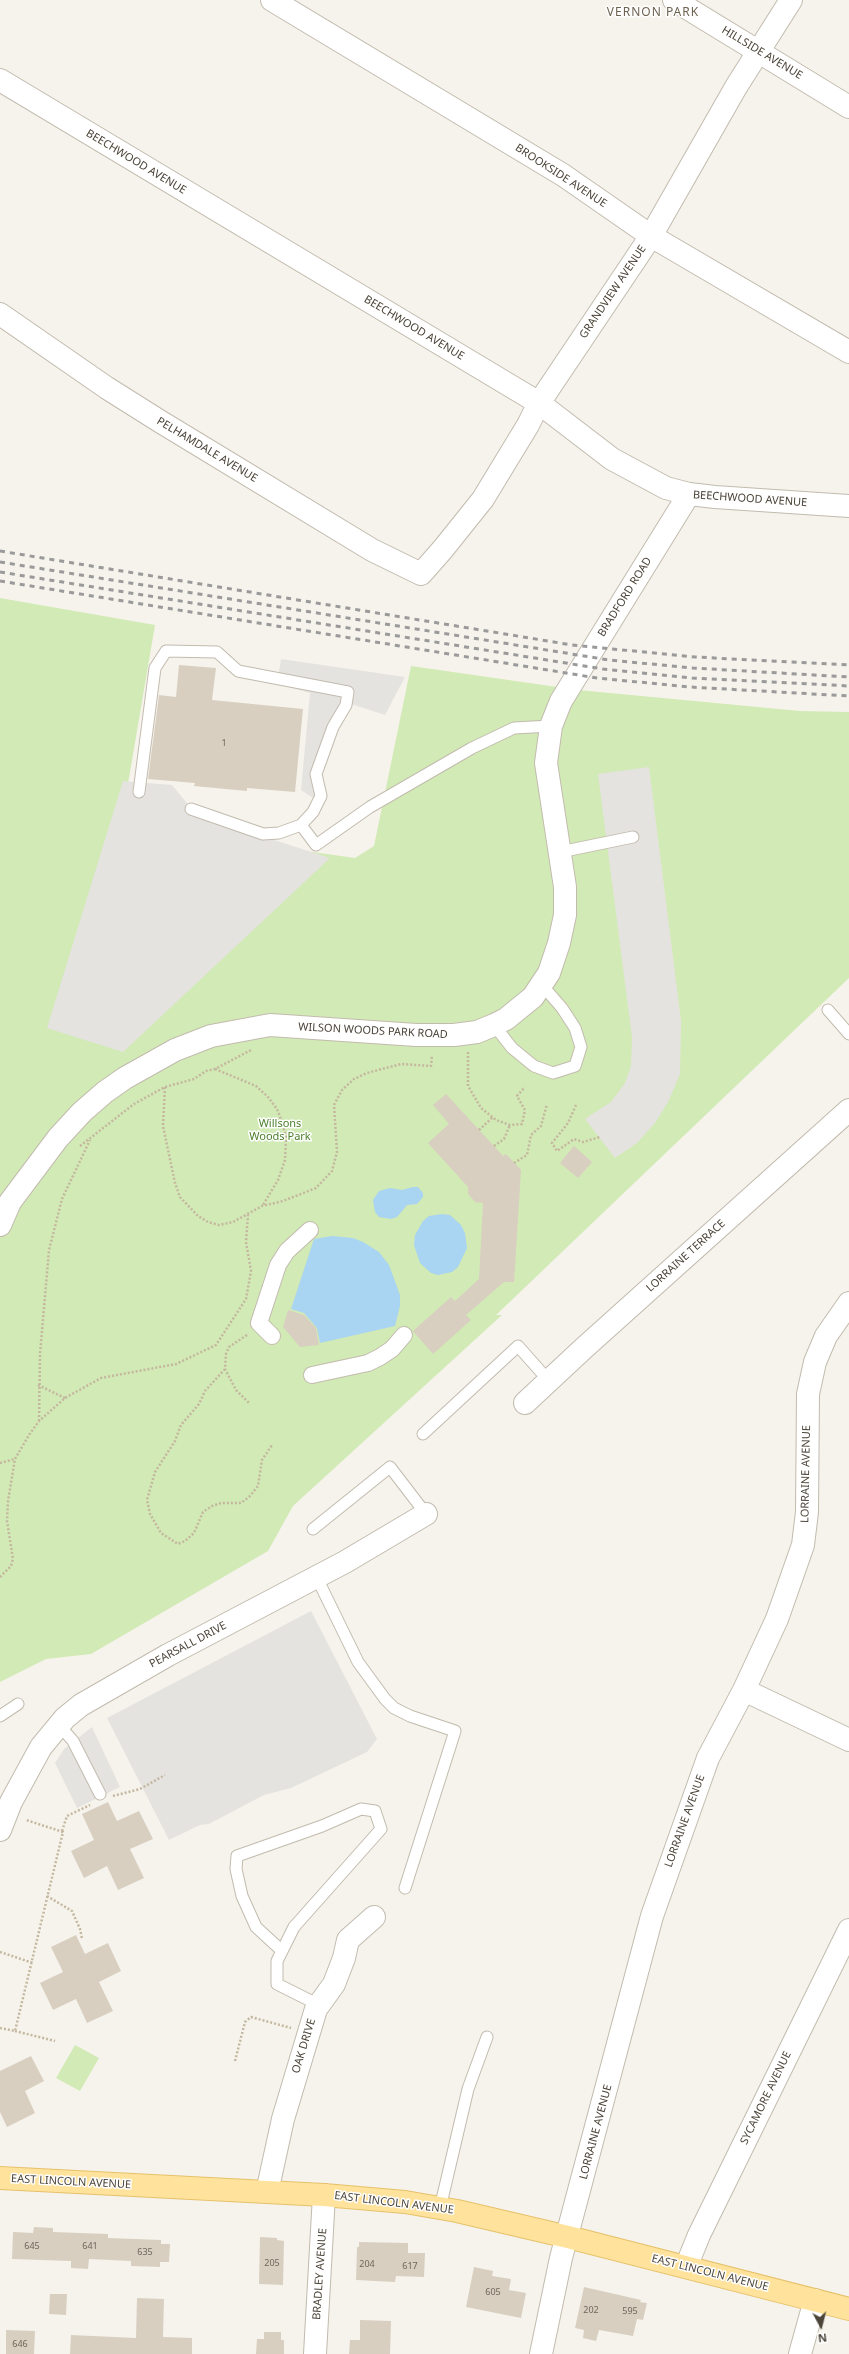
<!DOCTYPE html>
<style>
body{margin:0}
#map{position:relative;width:849px;height:2354px;overflow:hidden;background:#f6f3ec;font-family:"Noto Sans",sans-serif}
canvas{display:block}
.north{position:absolute;left:801px;top:2306px;width:40px;height:40px;-webkit-text-stroke:3px #fff;paint-order:stroke;rotate:173deg;font-size:11px;font-weight:700;line-height:16px;text-align:center;color:#4b4439}
.north::after{content:'';display:block;margin:auto;width:14px;height:18px;background:#4b4439;clip-path:polygon(50% 0,100% 100%,50% 72%,0 100%)}
</style>
<div id="map">
<canvas width="849" height="2354"></canvas>
<div class="north">N</div>
</div>
<script>
const g = document.querySelector('canvas').getContext('2d');
g.lineJoin = 'round';
function fill(path, color) { g.fillStyle = color; g.fill(path, 'evenodd'); }
const poly = rows => new Path2D(rows.map(r => 'M' + r).join(''));
function stroke(path, color, width, dash) { g.strokeStyle = color; g.lineWidth = width; g.lineCap = dash ? 'butt' : 'round'; g.setLineDash(dash || []); g.stroke(path); }
function drawText(font, color, halo, rows, align = 'center') {
  g.font = font + ' "Noto Sans",sans-serif'; g.lineWidth = 3; g.setLineDash([]); g.textBaseline = 'middle'; g.strokeStyle = halo; g.fillStyle = color; for (const [text, x, y, turn = 0] of rows) {
    g.save(); g.translate(x, y); g.rotate((+turn || 0) * Math.PI / 180); g.textAlign = isNaN(turn) ? turn : align; if (halo) g.strokeText(text, 0, 0); g.fillText(text, 0, 0); g.restore();
  }
}
const green = poly([
 [0,598,155,625,121,825,355,858,374,846,411,666,578,690,800,711,849,712,849,978,496,1315,502,1315,293,1506,268,1551,91,1654,46,1659,0,1682],
 [75,2045,99,2058,80,2091,56,2078]
]);
const parking = poly([
 [281,659,405,677,385,715,348,703,313,798,301,790,310,693,277,684],
 [649,767,681,1021,680,1074,668,1102,655,1123,637,1143,615,1158,585,1119,611,1102,625,1083,631,1066,632,1037,598,774],
 [123,781,172,785,197,815,330,858,123,1052,47,1028],
 [311,1611,377,1739,367,1752,291,1788,264,1795,209,1824,200,1825,169,1840,107,1718],
 [92,1727,120,1787,77,1808,55,1763,64,1749]
]);
const water = poly([
 [413,1187,418,1187,423,1193,423,1197,417,1204,407,1205,397,1217,391,1219,379,1217,375,1212,373,1200,379,1191,390,1188,402,1190],
 [442,1214,450,1215,461,1225,465,1233,467,1248,458,1267,452,1272,438,1275,431,1273,420,1263,414,1245,415,1235,423,1221,429,1216],
 [332,1236,353,1238,363,1242,379,1252,389,1265,400,1295,400,1306,395,1326,320,1343,317,1328,304,1313,291,1309,314,1239]
]);
const building = poly([
 [179,665,216,668,212,700,303,709,295,792,247,788,247,791,194,786,195,783,148,779,159,695,176,697],
 [446,1094,503,1156,506,1154,521,1170,514,1282,504,1282,466,1315,471,1320,433,1354,413,1331,451,1297,455,1301,479,1279,483,1203,475,1202,468,1194,468,1187,428,1143,449,1124,433,1105],
 [574,1146,592,1162,578,1178,560,1163],
 [288,1310,304,1315,316,1328,319,1345,300,1347,283,1327],
 [108,1802,117,1821,139,1811,153,1839,130,1849,144,1878,118,1890,107,1866,84,1878,71,1851,94,1840,82,1814],
 [76,1935,85,1954,108,1943,121,1971,99,1982,113,2011,87,2023,76,1999,53,2010,40,1983,63,1972,51,1947],
 [31,2056,44,2081,25,2091,35,2113,7,2127,0,2112,0,2071],
 [34,2227,53,2228,53,2232,108,2234,108,2238,161,2240,161,2244,170,2244,169,2262,160,2262,160,2267,131,2266,131,2261,89,2259,88,2269,71,2268,71,2261,12,2259,13,2232,33,2233],
 [260,2237,277,2238,277,2240,284,2241,283,2285,259,2284],
 [359,2242,408,2243,408,2253,425,2253,424,2277,396,2276,395,2282,356,2280,357,2247,359,2247],
 [474,2267,493,2271,492,2276,511,2279,509,2290,526,2293,521,2318,466,2307],
 [584,2287,641,2300,640,2302,647,2303,643,2320,637,2319,633,2336,599,2330,596,2341,583,2338,584,2330,575,2328],
 [50,2294,67,2294,66,2315,49,2314],
 [137,2298,164,2299,163,2337,192,2338,192,2354,70,2354,71,2335,136,2338],
 [360,2320,391,2321,390,2354,349,2354,350,2340,360,2340],
 [6,2330,35,2331,34,2354,6,2354],
 [264,2332,281,2332,281,2340,284,2340,284,2354,256,2354,257,2339,264,2339]
]);
const path = poly([
 [468,1052,468,1086,481,1108,496,1120,510,1125,522,1124,525,1110,517,1096,525,1087],
 [215,1069,256,1086,268,1097,277,1109,283,1125,286,1137,285,1160,278,1180,263,1205],
 [165,1087,163,1126,175,1183,180,1197,198,1216,208,1222,219,1225,233,1222,262,1206,283,1201,316,1188,332,1171,337,1152,334,1105,342,1090,354,1079,367,1073,401,1064,431,1066,432,1055],
 [576,1105,568,1123,552,1143,557,1151,574,1139,583,1142,600,1137],
 [479,1130,493,1117],
 [80,1146,134,1104,165,1087,194,1079,206,1071,215,1069,251,1050],
 [494,1146,504,1139,510,1125],
 [514,1163,527,1155,531,1135,541,1126,547,1104],
 [247,1335,229,1347,226,1354,225,1369,236,1390,249,1403],
 [225,1369,205,1391,199,1404,181,1425,175,1441,155,1472,147,1500,150,1514,161,1533,178,1544,185,1541,194,1533,203,1512,212,1506,221,1503,241,1503,250,1496,258,1486,262,1460,272,1445],
 [38,1385,65,1398],
 [39,1421,40,1354,49,1250,62,1199,90,1140],
 [0,1463,15,1459],
 [0,1577,11,1566,13,1559,7,1521,8,1501,15,1459,29,1435,39,1421,65,1398,101,1378,176,1364,216,1345,246,1299,251,1271,246,1242,248,1215],
 [113,1796,140,1789,165,1775],
 [62,1831,67,1816,90,1805],
 [47,1896,72,1911,80,1929,82,1939],
 [0,1952,33,1963],
 [0,2028,15,2031,63,1832,26,1820],
 [15,2031,55,2041],
 [235,2061,245,2022,251,2017,291,2028]
]);
const service = poly([
 [139,792,155,668,166,651,217,652,238,671,348,692,346,705,333,727,316,774,321,796,313,812,301,825,279,833,263,834,191,809],
 [301,825,316,845,370,807,472,748,514,728,551,726],
 [560,852,633,837],
 [828,1010,849,1034],
 [494,1025,512,1048,534,1066,553,1073,575,1066,581,1047,575,1028,562,1008,542,985],
 [423,1434,518,1346,549,1381],
 [313,1529,390,1467,426,1514],
 [316,1576,358,1662,385,1699,394,1708,410,1716,455,1731,405,1888],
 [0,1716,18,1704],
 [59,1725,73,1741,100,1794],
 [281,1950,256,1927,242,1896,236,1869,237,1856,322,1826,361,1809,375,1811,381,1829,294,1927,277,1961,277,1984,319,2005],
 [440,2208,468,2089,487,2037]
]);
const pedestrian = poly([
 [272,1336,259,1323,278,1265,287,1251,310,1230],
 [312,1375,368,1363,380,1357,392,1349,404,1335]
]);
const minor = poly([
 [272,0,563,175,651,236,849,352],
 [674,0,849,107],
 [0,80,539,403,612,459,666,488,689,494,715,497,849,506],
 [0,314,107,388,161,422,372,550,421,574,443,549,483,499,528,425,539,403,651,236,736,87,791,0],
 [525,1403,584,1348,849,1110],
 [744,1690,849,1740],
 [0,1830,11,1802,41,1747,65,1718,81,1705,168,1655,345,1562,426,1514],
 [267,2192,283,2119,316,2009,334,1984,344,1958,348,1940,374,1917],
 [686,2267,699,2235,849,1930],
 [315,2354,324,2195],
 [541,2354,561,2258,652,1916,708,1758,744,1690,777,1619,803,1545,807,1512,808,1394,815,1362,826,1336,849,1303],
 [800,2354,815,2300]
]);
const tertiary = poly([
 [0,1225,10,1202,58,1138,82,1112,105,1092,125,1078,175,1050,211,1036,270,1025,416,1035,454,1035,477,1032,494,1025,506,1019,533,997,549,973,559,943,565,915,565,887,546,763,551,726,561,701,689,494]
]);
const primary = poly([
 [0,2178,324,2195,405,2202,457,2211,568,2237,849,2309]
]);
const rail = poly([
 [0,551,572,645,695,657,849,665],
 [0,562,609,660,693,668,849,677],
 [0,572,603,669,692,678,849,686],
 [0,581,597,678,690,687,849,696]
]);
const numberNames = [
 ["1",224,743],
 ["645",32,2246],
 ["641",90,2246],
 ["635",145,2252],
 ["205",272,2263],
 ["204",367,2264],
 ["617",410,2266],
 ["605",493,2292],
 ["202",591,2310],
 ["595",630,2311],
 ["646",20,2344]
];
const streetNames = [
 ["HILLSIDE AVENUE",762,53,31],
 ["BEECHWOOD AVENUE",136,162,31],
 ["BROOKSIDE AVENUE",561,176,33],
 ["GRANDVIEW AVENUE",613,292,-56],
 ["BEECHWOOD AVENUE",414,328,31],
 ["PELHAMDALE AVENUE",207,450,31],
 ["BEECHWOOD AVENUE",750,499,4],
 ["BRADFORD ROAD",625,597,-58],
 ["WILSON WOODS PARK ROAD",373,1031,3],
 ["LORRAINE TERRACE",686,1256,-42],
 ["LORRAINE AVENUE",806,1474,-89],
 ["PEARSALL DRIVE",188,1645,-28],
 ["LORRAINE AVENUE",685,1821,-70],
 ["OAK DRIVE",304,2046,-73],
 ["SYCAMORE AVENUE",766,2098,-64],
 ["LORRAINE AVENUE",596,2132,-75],
 ["EAST LINCOLN AVENUE",71,2182,3],
 ["EAST LINCOLN AVENUE",394,2203,7],
 ["EAST LINCOLN AVENUE",710,2273,14],
 ["BRADLEY AVENUE",320,2274,-86]
];
const parkNames = [
 ["Willsons",280,1124],
 ["Woods Park",280,1137]
];
const neighbourhoodNames = [
 ["VERNON PARK",653,13]
];
fill(green, '#d2eab5');
fill(parking, '#e5e3e0');
fill(water, '#a9d4f2');
fill(building, '#d8cfc1');
stroke(service, '#c2bbae', 13);
stroke(pedestrian, '#c2bbae', 18);
stroke(minor, '#c2bbae', 24);
stroke(tertiary, '#c2bbae', 24);
stroke(primary, '#e6c16a', 24);
stroke(path, '#c4b79f', 2.5, [2, 2]);
stroke(service, '#fff', 11);
stroke(pedestrian, '#fff', 16);
stroke(minor, '#fff', 22);
stroke(tertiary, '#fff', 22);
stroke(primary, '#ffe39c', 22);
stroke(rail, '#9a9a9a', 3, [5, 5]);
drawText('9px', '#6e675b', null, numberNames);
drawText('11px', '#4b4439', '#fff', streetNames);
drawText('11px', '#4a7f2a', '#fff', parkNames);
g.letterSpacing = '1px';
drawText('12px', '#6e6250', '#fff', neighbourhoodNames);
g.letterSpacing = '0px';
</script>
